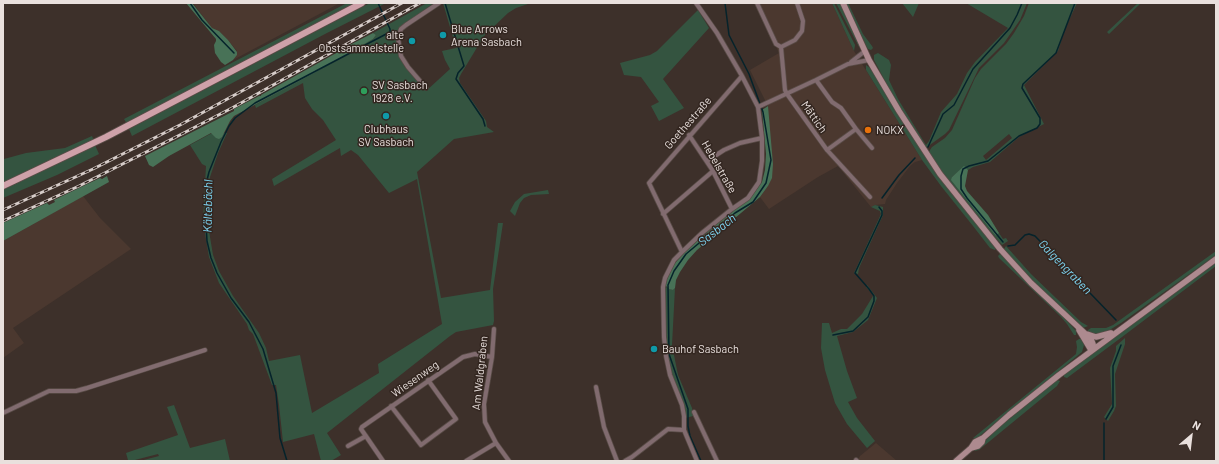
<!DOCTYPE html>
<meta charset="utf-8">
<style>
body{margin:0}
#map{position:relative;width:1219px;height:464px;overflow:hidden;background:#3d302a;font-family:Barlow,sans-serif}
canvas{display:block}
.frame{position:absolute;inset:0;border:4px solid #e9e0dd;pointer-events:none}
.north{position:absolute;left:1171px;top:416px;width:40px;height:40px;-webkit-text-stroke:3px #332620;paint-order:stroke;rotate:28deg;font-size:11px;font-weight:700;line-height:16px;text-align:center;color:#e9e0dd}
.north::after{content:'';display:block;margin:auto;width:14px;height:18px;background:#e9e0dd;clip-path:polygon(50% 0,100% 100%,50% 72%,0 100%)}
</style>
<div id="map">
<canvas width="1219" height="464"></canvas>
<div class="frame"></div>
<div class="north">N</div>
</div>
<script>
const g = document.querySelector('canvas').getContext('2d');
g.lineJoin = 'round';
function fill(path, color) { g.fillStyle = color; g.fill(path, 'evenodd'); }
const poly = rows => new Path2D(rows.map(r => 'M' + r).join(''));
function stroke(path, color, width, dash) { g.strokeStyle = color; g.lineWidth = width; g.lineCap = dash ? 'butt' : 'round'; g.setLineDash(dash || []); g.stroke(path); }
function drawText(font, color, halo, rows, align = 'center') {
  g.font = font + ' Barlow,sans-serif'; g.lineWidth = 3; g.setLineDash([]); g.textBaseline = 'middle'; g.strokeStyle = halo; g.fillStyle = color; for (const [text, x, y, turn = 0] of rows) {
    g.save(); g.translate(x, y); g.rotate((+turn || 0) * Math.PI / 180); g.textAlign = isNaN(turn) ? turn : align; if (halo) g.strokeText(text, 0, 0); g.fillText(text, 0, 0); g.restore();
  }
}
const built = poly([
 [193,3,340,3,233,60,237,55,237,51,228,40,219,31,212,28],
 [756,3,832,3,854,51,922,160,915,162,910,166,897,183,886,200,885,204,875,205,871,207,838,166,818,177,769,209,760,197,768,186,768,106,750,70,779,53],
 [83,196,100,218,131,249,13,328,24,343,3,358,3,241],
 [876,443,897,461,858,460,860,456]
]);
const green = poly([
 [347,3,353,3,354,4,127,124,124,119],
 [370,3,386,3,325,34,132,136,129,129],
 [427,3,434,3,399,28,397,33,396,39,400,58,405,67,417,81,417,84,415,87,417,89,422,86,426,91,450,69,445,60,442,51,456,48,443,3,531,3,516,8,508,13,484,36,461,74,459,78,460,83,486,121,487,127,494,132,454,139,417,172,441,298,490,290,498,223,503,223,493,289,494,321,493,325,456,332,450,336,327,433,341,455,331,461,321,461,314,434,283,442,279,405,276,385,272,385,253,334,249,330,247,324,219,283,209,257,203,221,206,166,202,164,190,145,212,133,222,136,224,133,227,133,218,153,210,177,208,225,213,255,219,271,233,296,259,333,266,348,269,361,300,355,312,413,379,373,378,364,442,324,417,179,389,193,358,155,351,150,341,156,340,148,274,186,272,179,336,140,323,120,312,109,305,98,303,83,256,108,255,105,373,39,376,35,373,33],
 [832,3,834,3,855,45,854,51],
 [836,3,841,3,859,43,859,47],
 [845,3,848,3,863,34,872,46,873,48,871,50,868,49],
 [902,3,919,3,913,17],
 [966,3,1027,3,1020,20,1011,33,1004,43,979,68,949,130,945,134,927,147,924,146,901,111,874,60,874,55,878,53,889,60,891,65,889,80,898,99,926,145,929,141,941,112,957,94,967,73,975,62,1008,28],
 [1029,3,1077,3,1065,29,1058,51,1024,85,1044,124,1019,137,990,162,973,167,968,170,964,167,952,177,996,236,999,233,1003,239,1006,238,1008,241,1002,245,961,199,928,153,932,147,945,138,952,130,975,78,981,69,1006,44,1014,33,1024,16],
 [1009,134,1012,138,986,160,983,156],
 [1138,3,1141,3,1109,34,1107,32],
 [698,10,709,28,663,79,684,108,659,121,651,106,659,102,641,77,624,75,620,63,650,55,657,51],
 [866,65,870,68,947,187,994,245,996,248,995,250,990,248,973,226,941,186,922,160,866,70],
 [92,136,94,141,3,183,4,159,26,153,65,148],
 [95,145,99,154,57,175,3,198,3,189],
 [548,190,549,194,531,195,524,198,520,203,515,216,510,211,515,202,524,194],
 [875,205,883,207,883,215,859,268,858,274,854,273,881,214,880,211,871,207],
 [1006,246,1031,274,1081,322,1088,326,1083,328,1081,327,1038,286,1007,253,1004,249],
 [1216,251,1216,255,1121,323,1103,334,1096,335,1088,333,1088,330,1091,328,1106,328,1113,325],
 [1000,254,1003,255,1068,322,1076,331,1076,335,1074,335,1067,324,1061,317,999,258,998,256],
 [1216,261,1216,266,1122,337,1067,378,1064,377,1064,375],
 [665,285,667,288,673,290,675,288,672,345,678,375,692,408,693,416,686,418,685,408,671,373,668,357,666,340,664,291],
 [867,285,877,298,868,320,853,332,837,336,847,371,857,398,848,402,857,418,875,441,867,448,847,424,835,403,825,370,821,348,822,323,829,323,832,333,841,329,847,329,862,314,873,296,872,293,866,287],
 [1125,338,1125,344,1115,374,1116,406,1114,411,1108,421,1104,417,1112,404,1110,368,1116,351,1116,346],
 [1079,339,1081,339,1084,345,1082,352,976,439,973,438,1076,354,1077,347,1076,341],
 [1057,380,1060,381,1057,386,979,450,974,451,1002,425],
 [174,405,190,448,225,439,230,461,140,461,159,456,158,454,131,461,128,460,126,453,178,435,167,407]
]);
const forest = poly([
 [186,3,192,3,212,28,219,31,228,40,237,52,237,55,233,60,225,65,221,62,215,53,214,45,216,41,216,39],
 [373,33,376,35,373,39,314,73,234,116,230,121,222,137,219,139,216,138,211,133,169,156,153,167,149,165,145,156,234,111,234,109,259,96,261,96,261,95,338,52,339,53,341,52,340,50],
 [768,106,773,164,772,178,768,186,760,197,697,250,688,260,680,272,676,280,675,288,673,290,669,289,665,285,666,281,669,271,676,262,685,252,712,228,752,196,762,182,765,170,766,154,762,110],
 [964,166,968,170,965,186,967,191,988,215,999,233,996,236,951,180,952,177],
 [107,176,109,182,3,241,3,223,47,203,49,205,55,202,54,200,100,178,102,179]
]);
const stream = poly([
 [190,3,202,20,234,53],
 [445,3,464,66,458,73,456,79,483,119,485,126],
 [928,147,943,114,954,105,973,69,1010,28,1017,15,1022,3],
 [882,198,899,175,915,158],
 [1003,242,967,198,961,189,961,176,963,169,969,166,988,161,1019,136,1037,128,1040,124,1040,118,1022,88,1023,84,1056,53,1075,3],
 [1008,246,1015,245,1025,235,1029,234,1035,236,1116,320],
 [833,335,853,331,868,317,874,301,874,296,869,289,855,273,882,215,882,211,879,207],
 [1106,419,1113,407,1113,366,1121,345],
 [1104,423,1104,461],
 [287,461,280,438,276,393,263,349,249,322,231,298,217,273,211,258,207,241,206,224,207,180,209,172,221,142,229,126,235,118,255,103,390,32,390,29,378,3],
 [701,461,690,436,688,426,688,409,669,354,668,285,674,271,686,254,735,213,753,202,766,183,771,160,763,112,749,74,729,35,725,3]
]);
const street = poly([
 [696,3,717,33,742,76,758,107,762,138,762,161,759,182,748,198,732,209,702,233,682,252,674,260,665,278,663,287,664,337,666,356,670,375,682,405,684,416,684,430,697,461],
 [757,3,776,44,781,47,795,40,802,31,803,21,797,3],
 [781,47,785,90,787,94,827,150,870,197],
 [851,62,865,51],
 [816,80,832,102,841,108,856,129,827,150],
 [426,88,408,67,401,56,398,38,401,29,406,25,439,3],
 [758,107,816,80,848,64,869,60],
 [856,129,872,148],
 [689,135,713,171,732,209],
 [707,161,724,150,740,143,762,138],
 [663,214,713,171],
 [682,252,649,183,742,76],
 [494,329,492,357,484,404,485,422,496,443,509,461],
 [596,387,604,427,617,461],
 [391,406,421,445,456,419,428,380],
 [694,412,717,461],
 [3,413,49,391,76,391,87,388,205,350],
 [348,446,366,436],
 [856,460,857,461],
 [383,461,361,429,362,427,463,357,475,354,492,357],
 [466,461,496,443],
 [625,461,632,457,668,429,684,430]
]);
const secondary = poly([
 [843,3,869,60,899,111,940,174,1000,249,1031,283,1091,339,1093,344,1091,350],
 [1079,330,1091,350],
 [1087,334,1096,337,1111,333],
 [971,448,975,442,983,438],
 [956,461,971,448,978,446,982,442,983,438,1009,415,1059,375,1216,259]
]);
const primary = poly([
 [3,186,106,137,362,3]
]);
const rail = poly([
 [3,210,93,169,180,125,402,3],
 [3,221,79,186,174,138,232,108,420,3]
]);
const markers = [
 [443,35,4,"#0f9aa8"],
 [412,41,4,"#0f9aa8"],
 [364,91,4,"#2e9e5b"],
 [386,116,4,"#0f9aa8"],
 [868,130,4,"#e8710a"],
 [654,349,4,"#0f9aa8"]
];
const poiNames = [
 ["Blue Arrows",451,29],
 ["Arena Sasbach",451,42],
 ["alte",404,35,"right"],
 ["Obstsammelstelle",404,48,"right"],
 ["SV Sasbach",372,85],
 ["1928 e.V.",372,98],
 ["Clubhaus",386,129,"center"],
 ["SV Sasbach",386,142,"center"],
 ["NOKX",876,130],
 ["Bauhof Sasbach",662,349]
];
const streetNames = [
 ["Mättich",814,117,55],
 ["Goethestraße",688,123,-49],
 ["Hebelstraße",719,167,60],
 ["Am Waldgraben",480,373,-84],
 ["Wiesenweg",415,379,-35]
];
const waterNames = [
 ["Kältebächl",208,206,-89],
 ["Sasbach",717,230,-38],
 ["Galgengraben",1065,267,46]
];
fill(built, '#4b382f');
fill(green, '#345440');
fill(forest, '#487257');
stroke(stream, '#05232b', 1.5);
stroke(street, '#594c47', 5.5);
stroke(secondary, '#594c47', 7);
stroke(primary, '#594c47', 8);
stroke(street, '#816b6f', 4);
stroke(secondary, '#ad8a8f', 5.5);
stroke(primary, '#cea1a9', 6);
stroke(rail, '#d6ccc9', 3);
stroke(rail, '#332620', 1.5, [4.5]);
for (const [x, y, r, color] of markers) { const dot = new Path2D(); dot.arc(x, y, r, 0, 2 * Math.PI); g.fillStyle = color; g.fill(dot); stroke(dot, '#332620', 1.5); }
drawText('11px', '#e9e0dd', '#332620', poiNames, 'left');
drawText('11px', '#e9e0dd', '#332620', streetNames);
drawText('italic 12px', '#7dd5f2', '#332620', waterNames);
</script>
